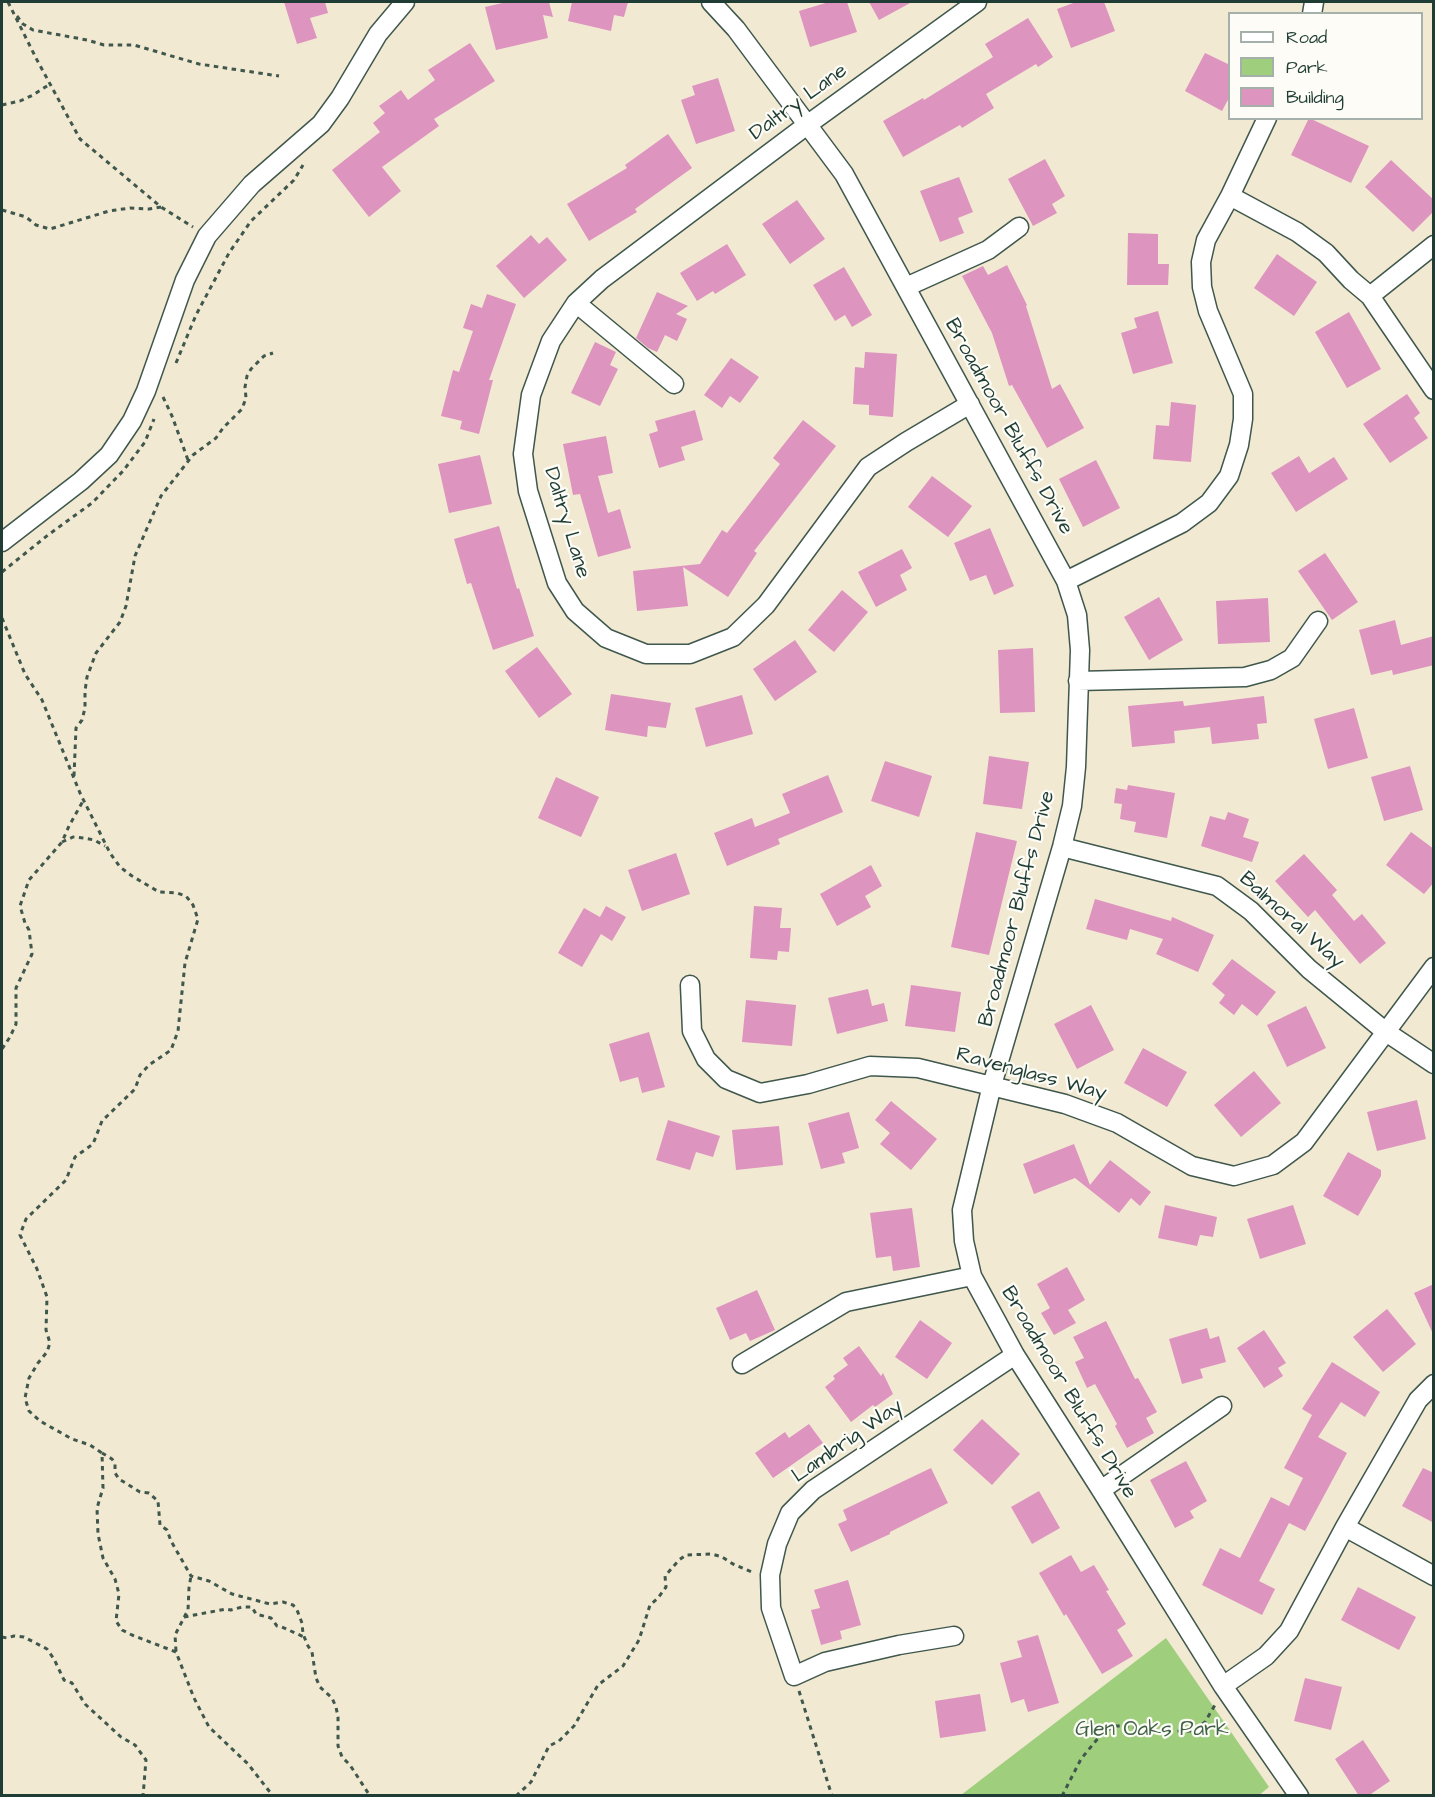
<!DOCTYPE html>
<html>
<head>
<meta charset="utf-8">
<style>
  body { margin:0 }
  #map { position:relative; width:1435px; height:1797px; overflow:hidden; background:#f2e9d2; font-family:"Architects Daughter",sans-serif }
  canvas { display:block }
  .frame { position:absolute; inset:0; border:3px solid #1f3d34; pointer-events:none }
  .legend { position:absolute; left:1228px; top:12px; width:195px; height:108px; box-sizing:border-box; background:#fdfcf7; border:2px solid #a4b0a9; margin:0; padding:8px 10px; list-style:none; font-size:18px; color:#1f3d34 }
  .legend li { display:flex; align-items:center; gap:12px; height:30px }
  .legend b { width:30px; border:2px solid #a4b0a9 }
</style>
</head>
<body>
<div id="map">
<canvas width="1435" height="1797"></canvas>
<div class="frame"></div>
<ul class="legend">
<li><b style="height:8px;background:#fff"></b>Road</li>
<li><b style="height:16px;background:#9fce7d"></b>Park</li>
<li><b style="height:16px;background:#dd94bf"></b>Building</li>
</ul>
</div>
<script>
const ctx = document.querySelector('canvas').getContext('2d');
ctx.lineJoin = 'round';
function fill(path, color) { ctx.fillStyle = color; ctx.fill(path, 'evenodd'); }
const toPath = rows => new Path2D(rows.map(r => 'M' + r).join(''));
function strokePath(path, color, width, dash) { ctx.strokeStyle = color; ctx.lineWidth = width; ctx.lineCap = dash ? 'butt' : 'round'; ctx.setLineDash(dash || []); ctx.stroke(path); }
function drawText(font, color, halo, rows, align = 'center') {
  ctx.font = font + ' "Architects Daughter",sans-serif'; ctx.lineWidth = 4.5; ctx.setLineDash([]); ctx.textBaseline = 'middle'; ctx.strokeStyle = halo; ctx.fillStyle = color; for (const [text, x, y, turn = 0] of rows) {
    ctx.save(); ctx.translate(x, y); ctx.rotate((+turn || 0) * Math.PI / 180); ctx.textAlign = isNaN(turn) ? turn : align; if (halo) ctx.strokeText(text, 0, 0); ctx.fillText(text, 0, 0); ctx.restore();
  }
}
const green = toPath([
  [1166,1638,1269,1787,1258,1796,961,1795]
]);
const building = toPath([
  [284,2,325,2,328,13,310,18,317,38,297,44],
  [507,2,549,2,553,17,543,15,548,38,496,50,485,7],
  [572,2,628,2,624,17,614,15,611,31,568,21],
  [829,2,847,2,857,32,810,47,799,11],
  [869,2,912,2,879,20],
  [1076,2,1104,2,1115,31,1071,48,1057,9],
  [1028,18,1053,57,1038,67,1036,64,986,94,994,108,962,128,960,125,903,157,883,121,923,98,924,100,993,57,985,44],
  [470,43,495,81,434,119,439,126,382,167,401,191,369,217,332,170,380,132,373,123,385,113,379,106,401,90,408,100,435,80,428,70],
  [1205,53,1230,65,1230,96,1222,111,1185,91],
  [718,78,735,131,696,144,681,100,695,95,692,86],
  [1309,118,1369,146,1351,183,1291,155],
  [668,134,692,168,635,209,637,212,589,241,567,204,627,168,625,165],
  [1045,159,1065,196,1052,204,1057,213,1033,226,1008,179],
  [1391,160,1434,200,1434,211,1413,232,1365,187],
  [959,177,973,212,958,218,964,233,940,242,920,191],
  [797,200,825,239,790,264,762,224],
  [1128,233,1158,234,1158,264,1169,264,1168,285,1127,285],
  [531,235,539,244,547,237,567,260,524,298,496,266],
  [727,244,746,275,715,294,713,291,697,301,680,273],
  [1277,254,1317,282,1294,316,1254,288],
  [1007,265,1027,305,1026,306,1052,389,1060,384,1084,428,1047,448,1012,385,1009,386,992,333,962,276,983,266,988,275],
  [844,267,872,315,852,327,845,315,835,321,813,285],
  [657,292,688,306,676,314,687,319,677,341,665,335,657,352,648,348,636,338],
  [487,294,516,304,489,380,493,380,479,434,460,429,462,421,441,416,453,370,459,372,473,331,463,328,471,304,482,308],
  [1158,311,1173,363,1133,374,1121,333,1137,328,1134,318],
  [1349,312,1381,369,1347,388,1315,332],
  [595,342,616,352,610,365,618,369,600,406,571,393],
  [865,352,897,354,893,417,869,415,869,405,853,404,855,367,864,368],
  [731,358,759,377,740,403,730,396,722,408,704,395],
  [1407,394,1420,413,1414,418,1428,438,1390,463,1363,424],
  [1171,402,1196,405,1191,462,1153,459,1156,425,1169,426],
  [695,410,703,440,681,447,685,460,659,468,649,434,658,431,655,421],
  [803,420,836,446,754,551,757,553,728,597,683,567,688,606,637,611,633,571,700,564,722,530,727,533,780,464,773,458],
  [606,436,613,473,598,476,608,513,620,509,631,548,598,557,580,494,573,495,563,444],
  [480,455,492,504,449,513,438,464],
  [1299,456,1309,473,1334,457,1348,479,1296,512,1271,473],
  [1096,460,1120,508,1083,527,1059,479],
  [932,476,972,506,948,537,908,507],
  [499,526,517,589,519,588,534,636,493,650,471,583,467,584,454,539],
  [990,528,1014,586,994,595,986,575,970,581,954,543],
  [902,549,912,568,900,575,907,590,876,607,858,572],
  [1325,553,1358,602,1332,620,1298,571],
  [842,590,868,612,834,652,808,630],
  [1159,597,1183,640,1149,660,1124,617],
  [1268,598,1270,642,1218,644,1216,601],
  [1395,620,1401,645,1434,636,1434,665,1393,675,1392,670,1371,675,1359,630],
  [795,640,817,672,775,701,753,669],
  [537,647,572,694,539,718,505,671],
  [1033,648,1035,712,1000,713,998,650],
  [611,694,671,703,666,728,648,726,647,737,605,730],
  [742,695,753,734,706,747,695,708],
  [1264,696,1267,723,1257,724,1259,739,1212,744,1210,727,1174,731,1175,743,1132,747,1128,706,1183,701,1184,706],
  [1354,708,1368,758,1328,769,1314,719],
  [989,756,1029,762,1022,809,983,804],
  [885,761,932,776,919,817,871,801],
  [1410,766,1423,810,1384,821,1371,777],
  [828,775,843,812,778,839,780,844,727,866,714,833,752,818,755,827,790,813,782,794],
  [556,777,599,797,581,837,538,818],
  [1128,785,1175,793,1167,838,1134,832,1136,822,1120,819,1122,804,1114,803,1116,788,1127,790],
  [1228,812,1249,819,1243,837,1259,842,1252,862,1201,846,1210,816,1225,820],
  [976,832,1017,841,989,955,951,947],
  [1411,832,1434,849,1434,882,1424,894,1386,865],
  [676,853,690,894,642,911,628,870],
  [1304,854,1337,890,1332,895,1354,921,1362,914,1386,943,1360,964,1315,910,1308,917,1275,881],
  [871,865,882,886,865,896,871,907,837,926,820,894],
  [1095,899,1171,921,1172,917,1214,935,1198,972,1156,954,1163,939,1130,929,1127,940,1086,929],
  [606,906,626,917,612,941,601,934,582,967,558,953,584,908,600,917],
  [754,906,782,908,780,928,791,928,789,952,778,951,777,960,750,958],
  [1232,959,1276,992,1257,1016,1242,1004,1234,1015,1219,1003,1225,995,1212,984],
  [911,985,961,992,955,1032,905,1026],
  [868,989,872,1006,884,1003,888,1021,837,1034,828,998],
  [746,1000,796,1005,792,1046,742,1042],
  [1091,1005,1114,1050,1077,1069,1054,1024],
  [1306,1006,1326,1048,1287,1067,1267,1025],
  [649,1032,665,1087,642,1093,638,1077,620,1082,609,1044],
  [1143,1048,1187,1072,1167,1107,1124,1083],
  [1254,1071,1281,1103,1241,1137,1214,1105],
  [1417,1100,1426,1139,1377,1151,1367,1112],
  [891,1101,937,1139,911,1170,880,1144,890,1133,875,1120],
  [849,1112,859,1148,842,1153,845,1163,821,1169,808,1123],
  [668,1120,720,1136,713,1157,696,1152,690,1170,656,1160],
  [779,1126,783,1165,736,1170,732,1130],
  [1074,1144,1090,1185,1110,1160,1151,1192,1140,1206,1131,1198,1119,1213,1075,1178,1034,1194,1023,1164],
  [1348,1152,1381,1170,1381,1176,1358,1216,1323,1196],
  [1165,1205,1217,1217,1213,1237,1200,1235,1197,1246,1158,1238],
  [1293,1205,1306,1244,1260,1259,1247,1219],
  [912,1208,920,1267,893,1271,891,1256,876,1258,870,1213],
  [1067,1267,1085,1300,1068,1310,1076,1323,1054,1335,1041,1313,1050,1308,1037,1284],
  [1434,1284,1434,1336,1414,1293],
  [757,1290,775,1330,750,1341,746,1333,730,1340,716,1308],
  [1387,1309,1416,1344,1383,1372,1353,1337],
  [920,1320,952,1343,927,1379,895,1357],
  [1106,1321,1135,1379,1138,1378,1157,1412,1146,1418,1154,1433,1127,1448,1115,1426,1117,1424,1095,1384,1087,1388,1075,1362,1084,1358,1073,1337],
  [1207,1328,1210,1339,1219,1336,1226,1362,1200,1369,1203,1378,1182,1384,1169,1339],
  [1264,1330,1286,1363,1278,1368,1283,1376,1264,1388,1237,1348],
  [859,1346,881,1376,883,1373,893,1394,875,1407,873,1405,851,1422,825,1387,835,1379,833,1376,848,1365,843,1358],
  [1332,1362,1380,1392,1365,1417,1341,1402,1318,1437,1347,1453,1305,1531,1289,1523,1259,1581,1275,1589,1262,1615,1202,1585,1220,1548,1240,1558,1271,1497,1289,1506,1303,1478,1284,1468,1312,1415,1302,1409],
  [982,1419,1020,1454,992,1485,953,1450],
  [809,1424,823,1443,773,1478,755,1453,785,1432,789,1438],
  [1186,1461,1207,1501,1190,1511,1194,1518,1175,1528,1150,1480],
  [931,1468,948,1503,890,1532,890,1534,851,1552,838,1524,847,1520,843,1510],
  [1423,1468,1434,1473,1434,1523,1402,1506],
  [1039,1491,1060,1528,1032,1544,1011,1507],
  [1071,1555,1081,1572,1094,1565,1109,1590,1106,1591,1126,1624,1117,1630,1133,1656,1102,1674,1066,1614,1064,1616,1039,1573],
  [848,1580,861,1625,840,1631,842,1639,821,1645,811,1610,820,1608,814,1590],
  [1358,1587,1416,1617,1399,1650,1341,1620],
  [1038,1635,1059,1703,1028,1712,1024,1699,1011,1703,1000,1663,1022,1657,1017,1641],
  [1305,1678,1342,1687,1331,1730,1294,1721],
  [980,1694,986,1731,940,1738,935,1701],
  [1363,1740,1390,1781,1368,1796,1359,1796,1335,1759]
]);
const path = toPath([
  [8,2,37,60,80,139,161,207,193,227],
  [17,16,23,24,33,30,87,40,104,45,134,45,199,64,279,76],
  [2,105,20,101,33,95,50,84],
  [2,210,26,217,36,225,50,229,109,211,130,208,149,209,161,207],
  [176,363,196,315,229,253,251,221,294,180,303,165],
  [163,397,172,416,188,460],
  [2,572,48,535,92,503,123,471,145,442,154,419],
  [2,618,25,674,42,700,80,793,110,853,120,867,132,876,159,892,177,893,186,896,193,905,198,919,185,963,178,1031,171,1050,149,1065,140,1075,135,1089,102,1121,93,1144,75,1157,66,1180,26,1219,20,1235,37,1269,47,1297,46,1330,50,1343,47,1352,38,1363,29,1378,25,1398,29,1411,40,1421,72,1439,90,1445,102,1453,103,1488,97,1508,98,1534,103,1558,115,1579,119,1594,116,1621,122,1630,132,1635,176,1652,194,1698,209,1727,248,1764,273,1796],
  [74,776,76,728,82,720,85,708,85,691,87,677,96,653,120,622,126,606,135,556,161,496,193,455,216,438,223,428,242,409,246,398,245,387,247,376,251,369,264,356,273,353],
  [62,842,73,837,84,838,94,840,105,846],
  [2,1049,10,1037,16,1024,16,988,32,954,29,930,25,923,20,906,29,880,62,842,69,826,83,801],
  [102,1453,112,1459,115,1464,115,1473,119,1479,140,1492,149,1493,158,1501,160,1525,167,1530,171,1541,191,1576,209,1581,232,1594,270,1604,283,1602,293,1605,297,1610,302,1623,303,1634,308,1646,312,1652,316,1678,320,1687,332,1698,336,1707,338,1717,338,1746,342,1757,350,1765,370,1796],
  [184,1617,226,1609,231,1610,242,1607,252,1607,256,1614,271,1618,277,1626,282,1627,304,1637],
  [2,1637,7,1638,14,1636,24,1637,47,1649,54,1659,64,1680,72,1683,85,1704,121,1737,135,1745,146,1760,143,1796],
  [176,1651,175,1635,188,1610,189,1588,191,1576],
  [799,1691,832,1796],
  [516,1796,531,1782,549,1746,559,1741,574,1726,598,1685,623,1666,639,1640,650,1605,658,1598,666,1587,665,1576,679,1560,686,1555,712,1554,722,1557,733,1564,754,1573],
  [1062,1796,1081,1759,1099,1737,1113,1726,1129,1726,1148,1731,1193,1731,1205,1722,1215,1705]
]);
const minor = toPath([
  [711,2,736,29,844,174,1066,581,1077,615,1080,650,1076,767,1072,806,1062,847,992,1085,962,1210,964,1241,972,1276,1015,1355,1101,1490,1223,1686,1299,1796],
  [1312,14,1314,2],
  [1230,196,1297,232,1326,253,1351,280,1370,296,1434,390],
  [906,287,988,250,1019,227],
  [1370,296,1434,245],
  [576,303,674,384],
  [970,404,906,442,868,467,766,605,733,637,690,654,646,654,606,638,575,611,557,583,528,491,523,454,531,395,551,341,576,303,602,279,807,125,977,2],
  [2,542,81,481,109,455,132,421,146,391,185,280,207,236,252,184,321,124,340,98,378,34,405,2],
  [1066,581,1182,523,1209,503,1229,476,1239,445,1243,419,1243,394,1208,311,1202,287,1201,262,1206,240,1230,196,1267,118],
  [1078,681,1245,677,1271,670,1292,658,1318,621],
  [1062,847,1217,886,1251,911,1309,969,1386,1032,1434,1064],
  [690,985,692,1031,706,1059,726,1079,760,1093,808,1084,870,1066,918,1068,1065,1104,1117,1123,1192,1166,1234,1176,1273,1165,1304,1142,1434,967],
  [742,1364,846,1302,972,1276],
  [1101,1490,1222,1406],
  [1345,1527,1434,1576],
  [954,1636,899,1645,825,1662,794,1676,771,1608,770,1575,777,1544,790,1513,813,1490,1015,1355],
  [1223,1686,1266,1656,1289,1631,1345,1527,1418,1400,1434,1384]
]);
const streetNames = [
  ["Daltry Lane",799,103,-36],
  ["Broadmoor Bluffs Drive",1008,427,61],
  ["Daltry Lane",566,523,73],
  ["Broadmoor Bluffs Drive",1018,909,-75],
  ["Balmoral Way",1291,921,42],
  ["Ravenglass Way",1031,1075,15],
  ["Broadmoor Bluffs Drive",1068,1393,59],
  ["Lambrig Way",848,1442,-35]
];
const parkNames = [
  ["Glen Oaks Park",1152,1731]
];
fill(green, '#9fce7d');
fill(building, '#dd94bf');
strokePath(minor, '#3f574c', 21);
strokePath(path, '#3f574c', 3, [4.5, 4.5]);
strokePath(minor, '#fff', 18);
drawText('21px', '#1f3d34', '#fdfcf7', streetNames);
drawText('21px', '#3f6146', '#fdfcf7', parkNames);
</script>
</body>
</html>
